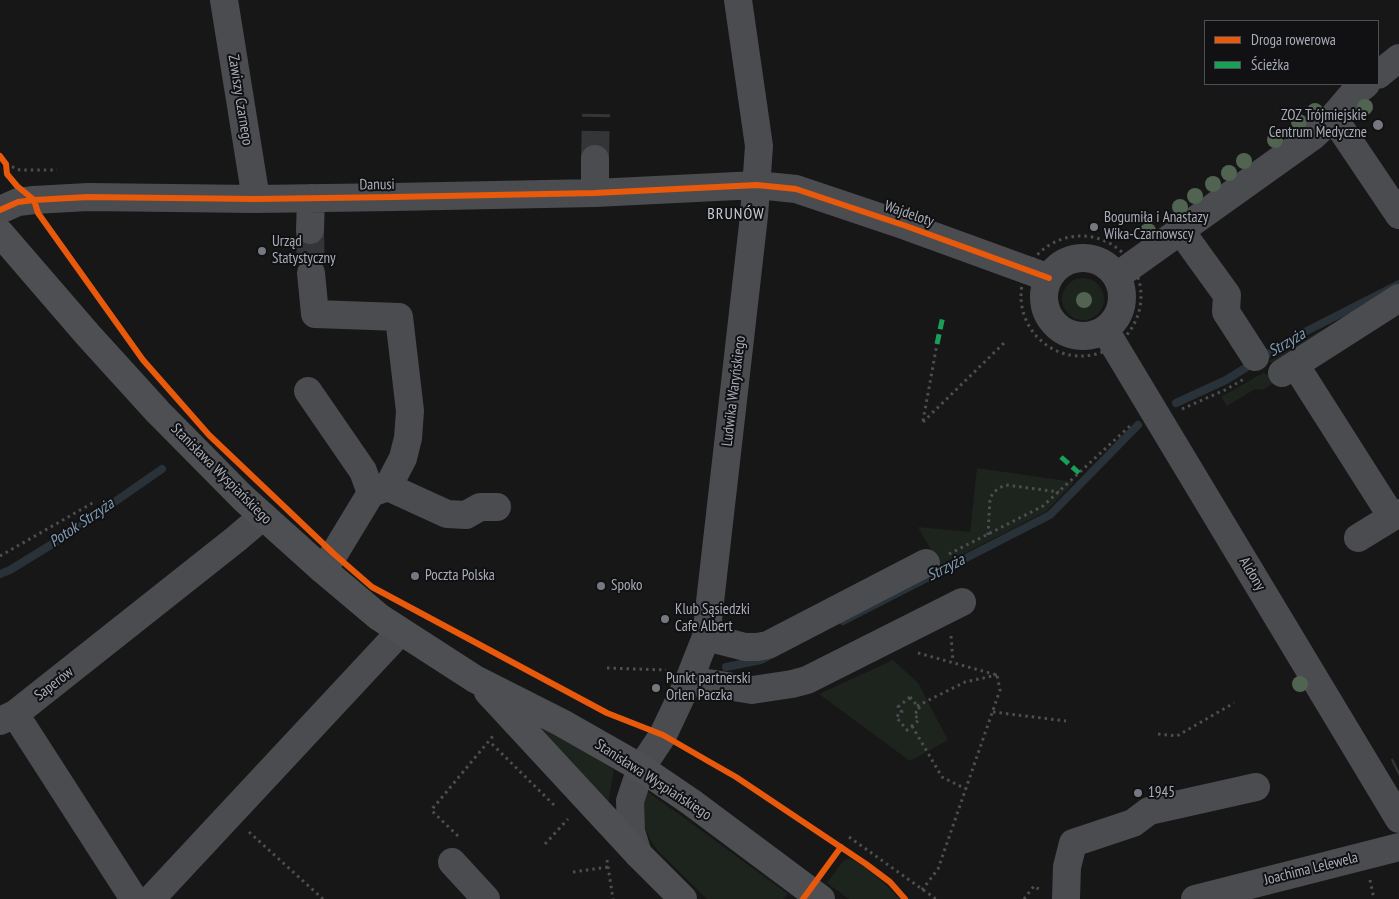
<!DOCTYPE html>
<html>
<head>
<meta charset="utf-8">
<style>
  body { margin:0 }
  #map { position:relative; width:1399px; height:899px; overflow:hidden; background:#171717; font-family:"PT Sans Narrow",sans-serif }
  canvas { display:block }
  .legend { position:absolute; left:1204px; top:20px; width:175px; height:65px; box-sizing:border-box; background:#111113; border:1px solid #4d4f55; margin:0; padding:6px 9px; list-style:none; font-size:15px; color:#a8adb8 }
  .legend li { display:flex; align-items:center; gap:10px; height:25px }
  .legend b { width:25px; border:1px solid #4d4f55 }
</style>
</head>
<body>
<div id="map">
<canvas width="1399" height="899"></canvas>
<ul class="legend">
<li><b style="height:6px;background:#e8590c"></b>Droga rowerowa</li>
<li><b style="height:6px;background:#1a9f57"></b>Ścieżka</li>
</ul>
</div>
<script>
const ctx = document.querySelector('canvas').getContext('2d');
ctx.lineJoin = 'round';
function fill(path, color) { ctx.fillStyle = color; ctx.fill(path, 'evenodd'); }
const toPath = rows => new Path2D(rows.map(r => 'M' + r).join(''));
function strokePath(path, color, width, dash) { ctx.strokeStyle = color; ctx.lineWidth = width; ctx.lineCap = dash ? 'butt' : 'round'; ctx.setLineDash(dash || []); ctx.stroke(path); }
function drawText(font, color, halo, rows, align = 'center') {
  ctx.font = font + ' "PT Sans Narrow",sans-serif'; ctx.lineWidth = 4; ctx.setLineDash([]); ctx.textBaseline = 'middle'; ctx.strokeStyle = halo; ctx.fillStyle = color; for (const [text, x, y, turn = 0] of rows) {
    ctx.save(); ctx.translate(x, y); ctx.rotate((+turn || 0) * Math.PI / 180); ctx.textAlign = isNaN(turn) ? turn : align; if (halo) ctx.strokeText(text, 0, 0); ctx.fillText(text, 0, 0); ctx.restore();
  }
}
const green = toPath([
  '1062 299a21 21 0 1 1 42 0a21 21 0 1 1-42 0Z',
  [1343,319,1285,365,1268,362,1314,334],
  [1263,373,1280,378,1263,390,1255,389,1227,406,1221,397],
  [977,468,1074,482,1047,511,940,566,918,527,970,532],
  [893,660,918,683,948,740,910,761,819,694],
  [524,713,614,769,608,804],
  [642,788,687,820,788,894,783,899,707,899,657,850,651,841,642,821],
  [846,859,850,859,864,866,887,886,899,899,849,899,827,883,843,861]
]);
const stream = toPath([
  [1176,403,1226,380,1297,336,1399,284],
  [0,574,10,570,67,535,162,469],
  [843,621,1050,515,1138,425],
  [726,667,761,660,767,657]
]);
const minorTunnel = toPath([
  [595,159,596,114],
  [310,230,311,273],
  [1397,772,1399,771]
]);
const path = toPath([
  [6,164,20,170,57,170],
  '1021 296a60 60 0 1 1 120 0a60 60 0 1 1-120 0Z',
  [1182,409,1225,390,1244,379],
  [923,421,937,344],
  [923,422,1004,343],
  [988,535,990,498,994,492,999,488,1006,485,1059,492],
  [949,554,1043,506,1132,424],
  [0,556,96,501],
  [951,636,953,662],
  [918,653,997,675],
  [607,668,666,670],
  [910,697,920,709,914,714,919,720,907,730,896,717,902,712,898,707,910,697],
  [917,706,965,682,997,675],
  [993,712,1066,721],
  [912,726,942,777,966,789],
  [1158,734,1177,736,1234,703],
  [492,744,554,805],
  [249,832,323,899],
  [458,836,432,811,433,808,493,736],
  [849,837,936,899],
  [545,844,568,819],
  [607,860,613,899],
  [573,872,608,867],
  [1370,880,1374,899],
  [922,890,938,869,1000,690,997,675],
  [1024,899,1034,886,1040,890]
]);
const minor = toPath([
  [224,0,256,199],
  [1378,75,1399,58],
  [1333,117,1399,215],
  [595,193,595,159],
  [0,210,18,202,34,200,88,197,256,199,393,197,595,193,757,185,796,189,906,226,1049,278],
  [310,230,311,198],
  [1180,230,1227,295,1226,312,1255,357],
  '1044 297a39 39 0 1 1 78 0a39 39 0 1 1-78 0Z',
  [311,273,315,314,399,317,410,411,408,438,403,458,388,487,371,493],
  [1117,276,1313,136,1333,117,1351,96,1366,84],
  [1105,330,1399,819],
  [1296,366,1392,517,1399,513],
  [1282,373,1399,298],
  [308,391,363,471,371,493,334,554,322,569],
  [388,487,447,514,466,515,480,507,497,507],
  [1358,538,1392,517],
  [706,637,745,647,757,647,768,645,926,563],
  [689,680,752,690,792,684,807,680,962,602],
  [15,714,134,899],
  [0,721,15,714,236,539,263,516],
  [638,854,631,831,630,801,641,768,663,735,689,680,706,637,754,216,759,146,738,0],
  [452,862,486,899],
  [151,899,400,632],
  [1066,899,1067,867,1073,843,1133,823,1149,811,1256,787],
  [1195,899,1399,847]
]);
const major = toPath([
  [0,233,88,335,158,412,243,498,322,569,379,617,475,679,562,723,641,768,691,802,821,899],
  [488,692,638,854,683,899]
]);
const quiet = toPath([
  [937,344,943,316],
  [1061,457,1079,473]
]);
const cycleway = toPath([
  [0,156,6,164,7,174,17,186,34,200,38,213,143,360,209,435,334,554,372,587,607,713,663,735,708,761,736,777,866,864,890,882,905,899],
  [0,210,18,202,34,200,88,197,256,199,393,197,595,193,757,185,796,189,906,226,1049,278],
  [803,899,841,847]
]);
const trees = [
  [1365,107],
  [1315,111],
  [1299,122],
  [1275,140],
  [1244,161],
  [1229,173],
  [1213,184],
  [1195,196],
  [1180,207],
  [1148,231],
  [1084,300],
  [1300,684]
];
const markers = [
  [1378,125,6,"#757880"],
  [1094,227,5,"#757880"],
  [262,251,5,"#757880"],
  [415,576,5,"#757880"],
  [601,586,5,"#757880"],
  [665,619,5,"#757880"],
  [656,688,5,"#757880"],
  [1138,793,5,"#757880"]
];
const streetNames = [
  ["Zawiszy Czarnego",240,100,81],
  ["Danusi",377,185,-1],
  ["Wajdeloty",909,214,19],
  ["Ludwika Waryńskiego",734,391,-83],
  ["Stanisława Wyspiańskiego",221,474,45],
  ["Aldony",1252,574,59],
  ["Saperów",54,684,-38],
  ["Stanisława Wyspiańskiego",653,780,33],
  ["Joachima Lelewela",1311,869,-14]
];
const poiNames = [
  ["ZOZ Trójmiejskie",1367,116,"right"],
  ["Centrum Medyczne",1367,133,"right"],
  ["Bogumiła i Anastazy",1104,218],
  ["Wika-Czarnowscy",1104,235],
  ["Urząd",272,242],
  ["Statystyczny",272,259],
  ["Poczta Polska",425,576],
  ["Spoko",611,586],
  ["Klub Sąsiedzki",675,610],
  ["Cafe Albert",675,627],
  ["Punkt partnerski",666,679],
  ["Orlen Paczka",666,696],
  ["1945",1148,793]
];
const neighbourhoodNames = [
  ["BRUNÓW",736,214]
];
const waterNames = [
  ["Strzyża",1287,343,-30],
  ["Potok Strzyża",82,523,-34],
  ["Strzyża",946,568,-27]
];
fill(green, '#1d241e');
strokePath(stream, '#2a3239', 8);
strokePath(minorTunnel, '#343537', 28, [28, 14]);
strokePath(path, '#4d4e52', 3, [2.5, 4]);
strokePath(minor, '#4b4c50', 28);
strokePath(major, '#4d4f52', 28);
strokePath(quiet, '#1a9f57', 5, [10, 5]);
strokePath(cycleway, '#e8590c', 6);
ctx.fillStyle = '#506451';
for (const [x, y] of trees) { ctx.beginPath(); ctx.arc(x, y, 8, 0, 2 * Math.PI); ctx.fill(); }
for (const [x, y, r, color] of markers) { const dot = new Path2D(); dot.arc(x, y, r, 0, 2 * Math.PI); ctx.fillStyle = color; ctx.fill(dot); strokePath(dot, '#111113', 2); }
drawText('15px', '#a8adb8', '#111113', streetNames);
drawText('15px', '#a8adb8', '#111113', poiNames, 'left');
ctx.letterSpacing = '1px';
drawText('16px', '#c9ccd4', '#111113', neighbourhoodNames);
ctx.letterSpacing = '0px';
drawText('italic 16px', '#7f9bb3', '#111113', waterNames);
</script>
</body>
</html>
